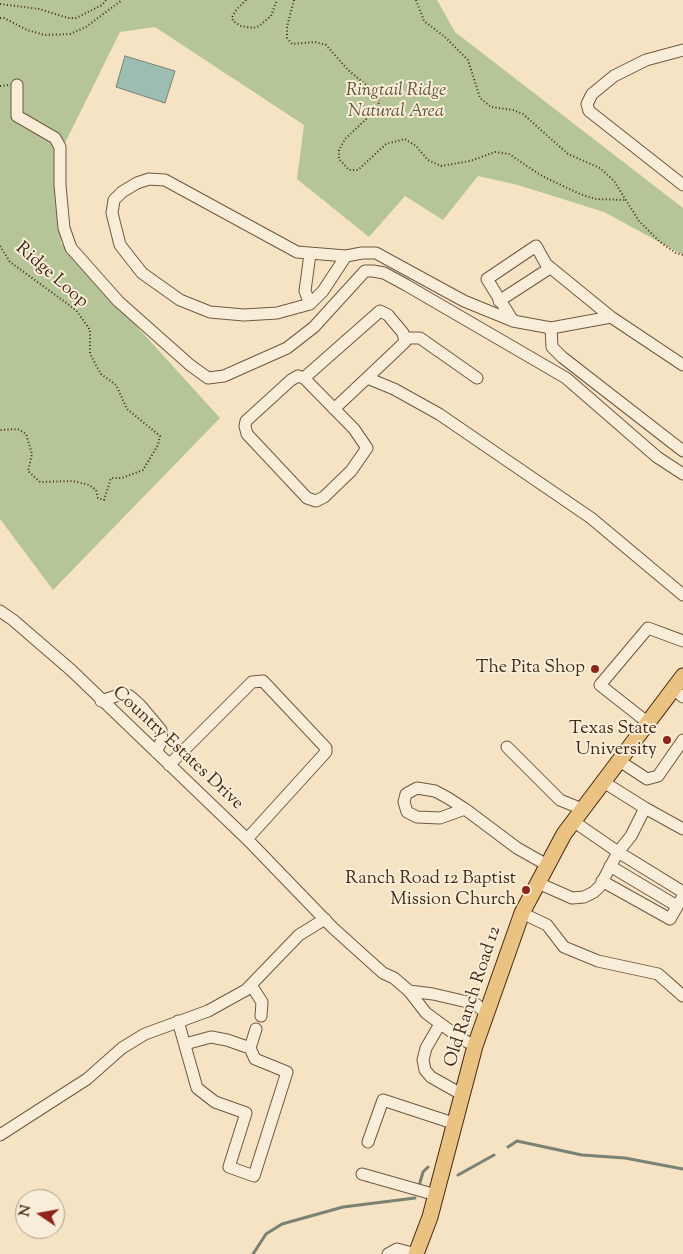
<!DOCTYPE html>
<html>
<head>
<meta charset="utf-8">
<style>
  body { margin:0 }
  #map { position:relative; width:683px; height:1254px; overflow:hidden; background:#f5e3c3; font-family:"Sorts Mill Goudy",serif }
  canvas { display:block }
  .north { position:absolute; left:15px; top:1189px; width:50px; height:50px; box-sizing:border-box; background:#f8edd8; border:1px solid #b09f8a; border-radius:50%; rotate:282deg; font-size:14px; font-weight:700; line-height:20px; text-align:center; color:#442915 }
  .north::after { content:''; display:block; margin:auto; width:18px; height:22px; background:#8f2418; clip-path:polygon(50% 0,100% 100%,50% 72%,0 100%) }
</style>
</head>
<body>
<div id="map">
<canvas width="683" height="1254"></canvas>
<div class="north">N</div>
</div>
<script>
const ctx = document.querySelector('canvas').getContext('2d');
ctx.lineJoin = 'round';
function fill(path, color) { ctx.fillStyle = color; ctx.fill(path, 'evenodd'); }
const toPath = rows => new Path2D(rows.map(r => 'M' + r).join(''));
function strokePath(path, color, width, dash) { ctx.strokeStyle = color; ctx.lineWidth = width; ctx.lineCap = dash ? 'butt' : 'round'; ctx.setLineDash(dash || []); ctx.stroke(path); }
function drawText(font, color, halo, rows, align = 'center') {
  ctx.font = font + ' "Sorts Mill Goudy",serif'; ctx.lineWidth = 4; ctx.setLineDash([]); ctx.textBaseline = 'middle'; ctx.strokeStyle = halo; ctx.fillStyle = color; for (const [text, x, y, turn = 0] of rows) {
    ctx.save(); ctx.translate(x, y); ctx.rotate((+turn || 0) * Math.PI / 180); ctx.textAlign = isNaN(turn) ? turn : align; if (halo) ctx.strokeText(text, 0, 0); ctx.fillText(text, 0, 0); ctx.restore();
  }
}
const green = toPath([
  [0,0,437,0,455,32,683,208,683,255,604,212,518,185,478,176,443,220,405,196,369,237,297,179,304,125,155,27,120,32,57,159,61,243,220,418,53,590,0,519]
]);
const water = toPath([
  [125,56,175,71,165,103,116,87,125,56]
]);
const stream = toPath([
  [508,1147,517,1141,582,1155,625,1158,683,1169],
  [458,1175,494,1155],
  [419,1186,423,1172,428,1167],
  [253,1254,266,1234,282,1224,343,1207,415,1198]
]);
const path = toPath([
  [246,0,237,9,232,17,233,21,241,26,253,28,259,26,271,16,277,0],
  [294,0,287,27,287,38,292,44,315,42,326,45,348,70,375,92,379,101,378,108,345,139,339,150,339,159,349,170,358,170,386,144,405,139,416,146,428,160,441,166,470,161,495,152,509,154,542,176,580,194,595,199,626,200],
  [416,0,424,21,445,37,468,60,480,98,491,107,513,110,523,114,568,154,600,168,614,181,639,221,660,242,676,253,683,255],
  [0,4,39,9,68,18,76,18,102,5,106,0],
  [0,18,4,18,27,30,45,35,70,34,86,27,122,0],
  [0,86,8,85],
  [0,246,10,262,76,310,90,330,90,354,101,374,116,385,127,409,160,436,158,445,143,470,122,478,111,478,104,500,98,498,96,490,89,485,73,481,40,482,28,471,32,454,26,434,18,429,0,430]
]);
const minor = toPath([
  [683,50,646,60,614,76,592,94,587,104,589,111,683,185],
  [17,85,17,116,55,138,60,147,60,185,64,228,71,248,118,301,190,365,208,378,224,376,287,348,314,327,365,271,373,271,384,273,406,285,566,378,657,457,683,474],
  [346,256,323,291,310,304,277,313,244,315,210,312,180,300,142,273,120,245,112,213,114,200,122,192,137,183,149,179,165,180,297,252,346,256,362,253,376,253,464,301,513,321],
  [499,301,550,268],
  [310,304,305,291,310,254],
  [551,328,513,321,487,279,536,246,546,264,611,317],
  [404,338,420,338,477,378],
  [683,365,611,317,551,328,552,347,562,357,683,451],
  [298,376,304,378,354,429,367,448,351,471,324,497,316,501,307,498,247,434,245,426,246,421,291,380,298,376],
  [304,378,380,311,388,315,403,333,405,342,367,378],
  [334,409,367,378,394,389,439,414,591,518,683,595],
  [0,611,13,620,71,670,247,839,333,928,383,973,394,978,409,991,426,1013,460,1038,475,1046],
  [673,689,683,697],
  [101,701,122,694,130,696,140,705,161,730,162,740,156,752],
  [647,722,600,685,648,628,683,641],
  [507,747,560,800,582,809],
  [618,760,647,779,658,776,683,740],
  [169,765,252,682,263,681,326,748,326,752,247,839],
  [602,781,645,808,631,836,618,852,683,892],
  [645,808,683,829],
  [465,809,440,818,417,817,407,812,404,802,406,794,417,788,435,791,448,798,465,809,517,848,547,865],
  [610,866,677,906],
  [602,881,670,919,683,896],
  [538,883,572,898,584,897,594,892,600,886,618,852,573,821],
  [522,913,547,925,564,947,598,961,658,974,683,996],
  [251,985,262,1002,261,1016],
  [409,991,433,994,476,1004,486,1014],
  [178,1021,197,1088,215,1102,246,1113,229,1167,254,1176,287,1072,255,1059,250,1048,256,1029],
  [440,1024,426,1048,423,1060,425,1070,431,1077,463,1095],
  [185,1044,211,1037,227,1040,250,1048],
  [0,1135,87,1079,122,1048,145,1034,208,1011,246,990,299,935,325,919],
  [368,1142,383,1100,456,1124],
  [362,1174,436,1195],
  [388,1254,397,1249,416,1254]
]);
const major = toPath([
  [416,1254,430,1217,475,1046,522,913,564,834,683,676]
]);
const markers = [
  [595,669,5,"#8f2418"],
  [667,740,5,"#8f2418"],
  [526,890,5,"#8f2418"]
];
const parkNames = [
  ["Ringtail Ridge",396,92],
  ["Natural Area",396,113]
];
const streetNames = [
  ["Ridge Loop",51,276,41],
  ["Country Estates Drive",177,749,43],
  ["Old Ranch Road 12",474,997,-72]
];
const poiNames = [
  ["The Pita Shop",585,669],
  ["Texas State",657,730],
  ["University",657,751],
  ["Ranch Road 12 Baptist",516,880],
  ["Mission Church",516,901]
];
fill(green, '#b6c598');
fill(water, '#9cbeb2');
strokePath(water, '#798273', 1);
strokePath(stream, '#798273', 3);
strokePath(minor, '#705840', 13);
strokePath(major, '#442915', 17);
strokePath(path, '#442915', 2, [1, 2.5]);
strokePath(minor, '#f8edd8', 11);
strokePath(major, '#eac282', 15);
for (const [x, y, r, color] of markers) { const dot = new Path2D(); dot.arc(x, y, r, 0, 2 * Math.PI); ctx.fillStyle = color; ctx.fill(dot); strokePath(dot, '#f8edd8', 2); }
drawText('italic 18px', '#605036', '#f8edd8', parkNames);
drawText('18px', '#442915', '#f8edd8', streetNames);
drawText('18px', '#442915', '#f8edd8', poiNames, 'right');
</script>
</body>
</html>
